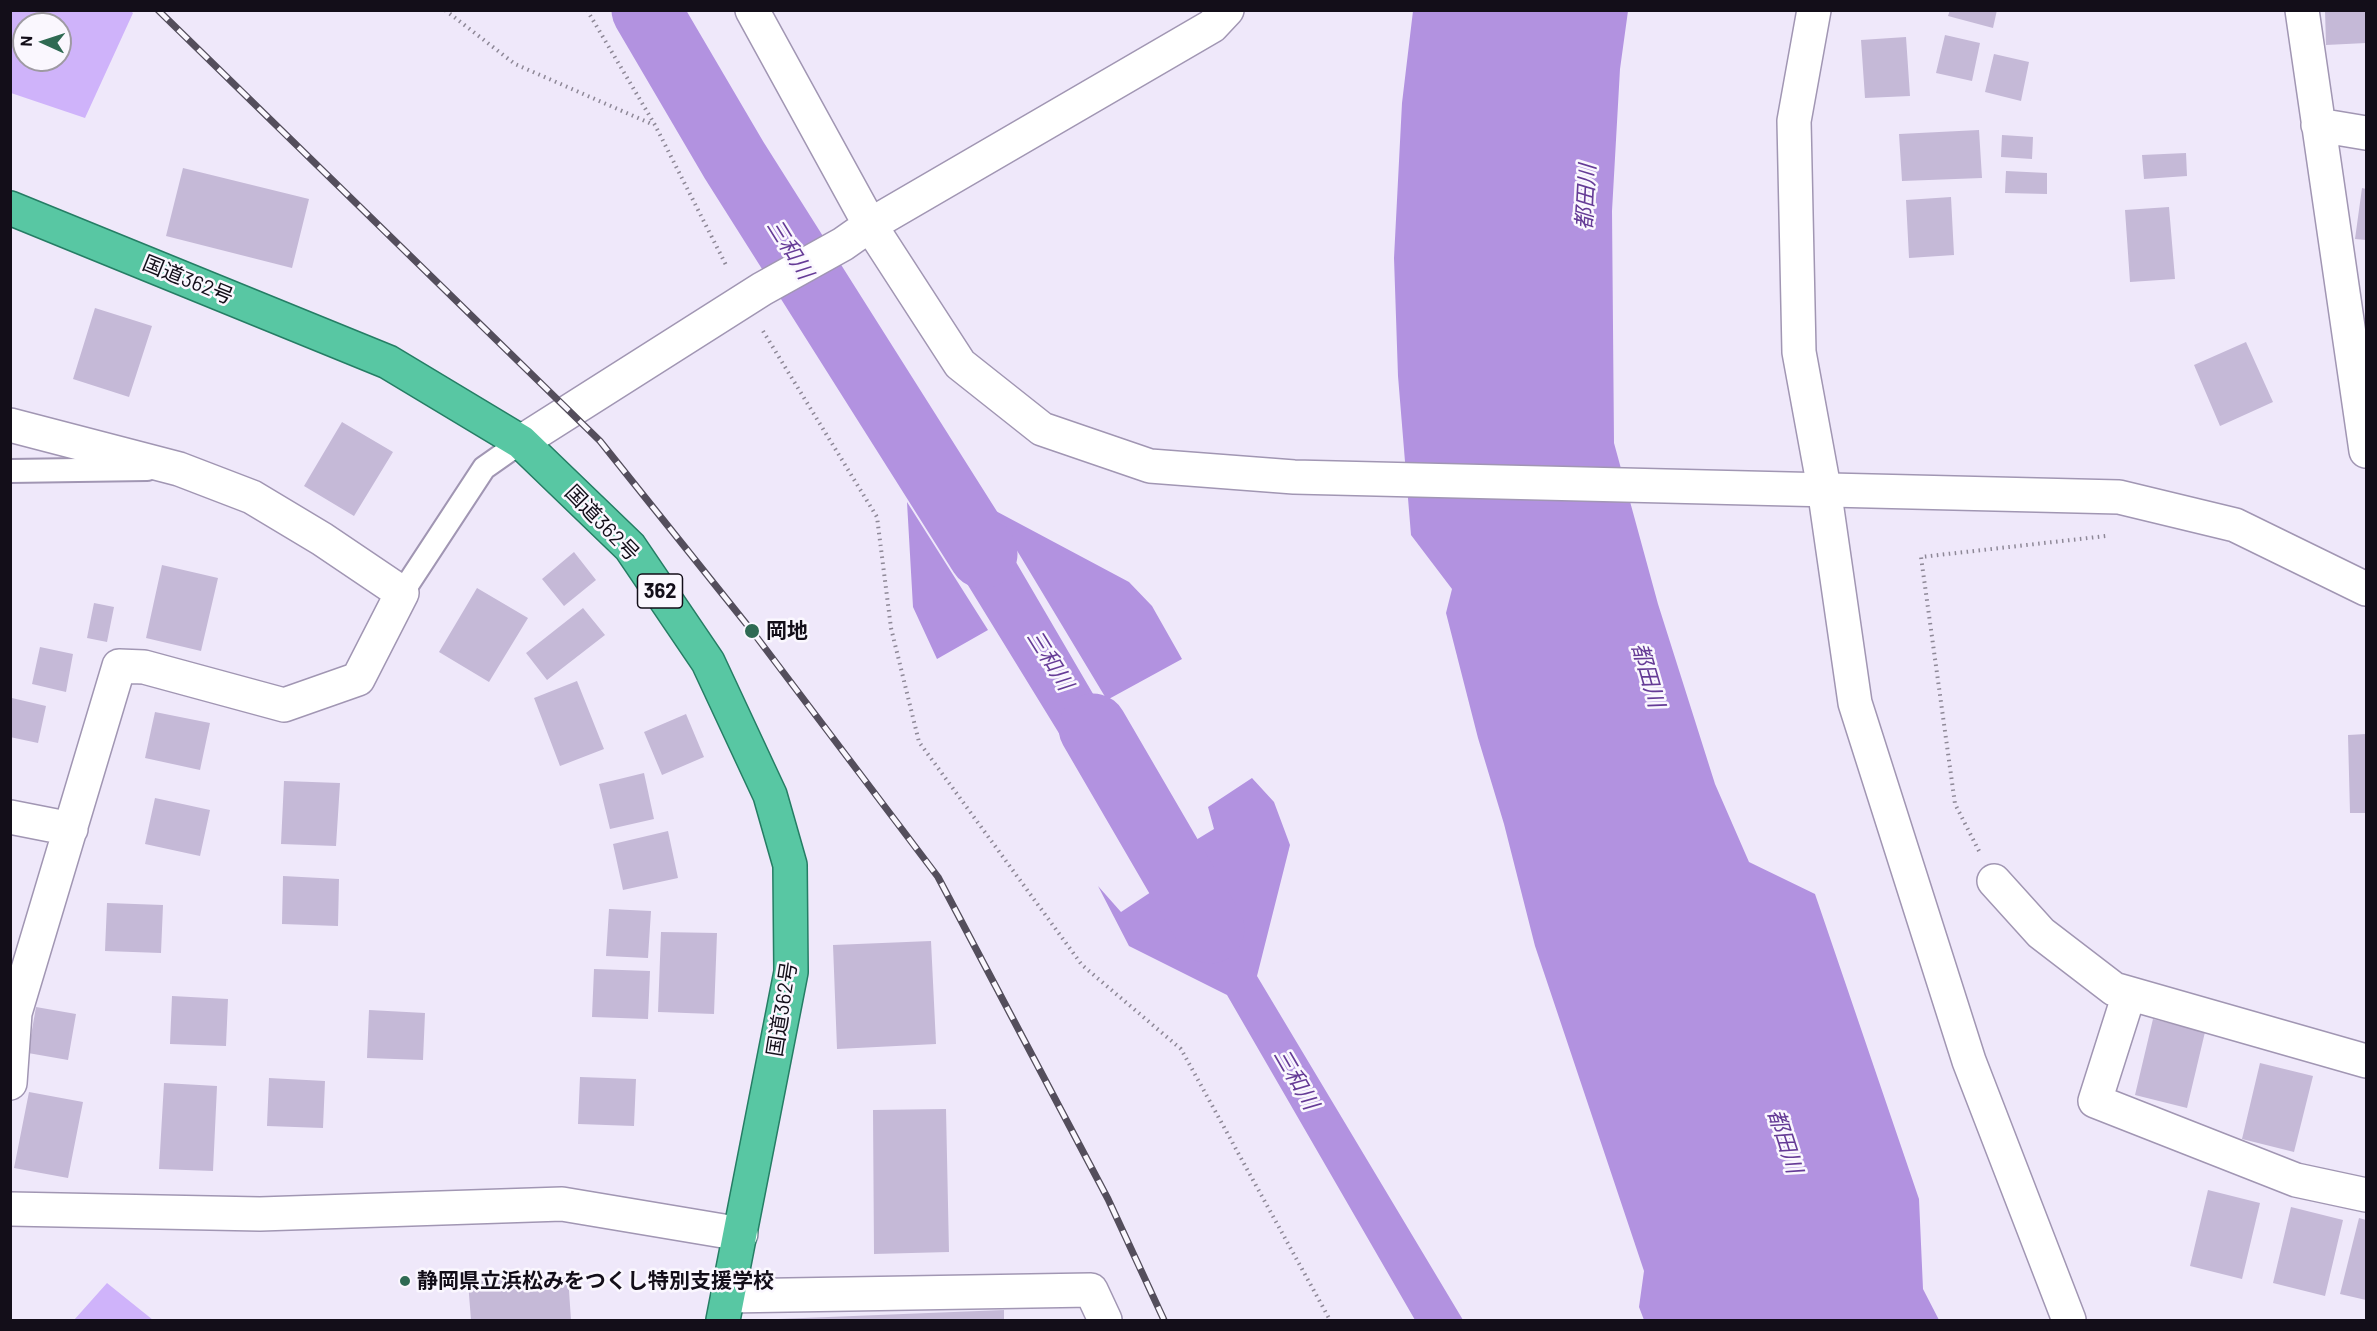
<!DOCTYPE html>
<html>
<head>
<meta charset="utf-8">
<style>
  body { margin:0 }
  #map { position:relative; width:2377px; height:1331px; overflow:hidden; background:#efe8fa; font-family:Barlow,sans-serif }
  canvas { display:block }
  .frame { position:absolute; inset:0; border:12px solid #130e19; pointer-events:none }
  .north { position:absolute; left:12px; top:12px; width:60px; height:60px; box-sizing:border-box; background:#faf7fe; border:2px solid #9e9aa2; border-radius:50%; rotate:273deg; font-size:16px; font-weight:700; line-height:24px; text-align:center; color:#130e19 }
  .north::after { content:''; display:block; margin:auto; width:21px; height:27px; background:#2f6a53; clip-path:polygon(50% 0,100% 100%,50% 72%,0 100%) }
</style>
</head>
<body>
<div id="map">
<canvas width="2377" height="1331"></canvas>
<div class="frame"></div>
<div class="north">N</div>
</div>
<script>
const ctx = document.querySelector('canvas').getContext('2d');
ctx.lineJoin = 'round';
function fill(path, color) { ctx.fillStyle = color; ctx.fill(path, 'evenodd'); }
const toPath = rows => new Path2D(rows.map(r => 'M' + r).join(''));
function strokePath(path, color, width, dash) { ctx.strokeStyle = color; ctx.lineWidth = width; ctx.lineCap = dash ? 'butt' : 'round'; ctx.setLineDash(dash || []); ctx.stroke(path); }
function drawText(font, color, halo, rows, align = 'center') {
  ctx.font = font + ' Barlow,"Noto Sans JP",sans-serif'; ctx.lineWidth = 5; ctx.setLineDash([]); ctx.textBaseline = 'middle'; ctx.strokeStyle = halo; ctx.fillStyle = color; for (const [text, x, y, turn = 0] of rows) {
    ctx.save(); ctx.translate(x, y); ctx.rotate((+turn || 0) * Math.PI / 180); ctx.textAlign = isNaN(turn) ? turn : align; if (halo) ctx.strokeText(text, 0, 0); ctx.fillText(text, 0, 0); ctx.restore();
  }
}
const green = toPath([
  [130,10,133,13,85,118,11,93,11,11],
  [24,24,60,24,60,60,24,60],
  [107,1283,153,1320,74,1320]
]);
const water = toPath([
  [1413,11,1628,11,1620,69,1612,211,1614,443,1658,604,1715,784,1749,862,1815,894,1919,1199,1923,1289,1939,1320,1644,1320,1639,1307,1644,1271,1535,946,1504,824,1478,738,1446,613,1452,589,1411,535,1398,376,1394,258,1402,103],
  [898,418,937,480,982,504,1144,781,1153,782,1162,798,1116,826,907,486],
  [907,502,988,630,937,659,913,607],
  [992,509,1129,582,1152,606,1182,659,1107,700],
  [1252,778,1274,802,1290,845,1257,976,1463,1320,1415,1320,1227,995,1129,946,1098,886,1121,912,1151,892,1135,862,1176,837,1186,846,1214,829,1208,807]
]);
const river = toPath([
  [646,10,734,160,983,554],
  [1093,728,1210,929]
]);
const building = toPath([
  [1950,10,1997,10,1993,28,1948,16],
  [2325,10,2366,10,2366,43,2326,45],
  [1945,35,1980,43,1972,81,1936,73],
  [1906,37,1910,96,1865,98,1861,40],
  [1994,54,2029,62,2021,101,1985,92],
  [1979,130,1982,178,1902,181,1899,134],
  [2002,135,2033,137,2032,159,2001,157],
  [2186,153,2187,176,2144,179,2142,155],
  [183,168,309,199,292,268,166,236],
  [2006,171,2047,173,2047,194,2005,193],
  [2362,188,2366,189,2366,240,2355,239],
  [1951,197,1954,255,1909,258,1906,200],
  [2169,207,2175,279,2130,282,2125,210],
  [95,308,152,326,129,397,73,379],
  [2246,342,2273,402,2220,426,2194,365],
  [342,422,393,452,354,516,304,486],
  [574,552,596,580,564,606,542,579],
  [162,565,218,578,201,651,146,638],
  [477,588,528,618,489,682,439,652],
  [94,603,114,607,107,642,87,638],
  [583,608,605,635,547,680,526,653],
  [40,647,73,654,66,692,32,684],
  [577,681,604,749,560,766,534,698],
  [12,698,46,706,38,743,10,737],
  [155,712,210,723,200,770,145,758],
  [686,714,704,757,662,775,644,732],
  [2366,734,2366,813,2350,813,2348,735],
  [644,773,654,819,610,829,599,784],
  [284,781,340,783,336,846,281,844],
  [155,798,210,810,200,856,145,844],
  [668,831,678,878,623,890,613,844],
  [283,876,339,879,338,926,282,924],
  [107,903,163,905,161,953,105,951],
  [609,909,651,911,648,958,606,956],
  [661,932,717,933,714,1014,658,1012],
  [931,941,936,1044,837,1049,833,945],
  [594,969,650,971,648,1019,592,1017],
  [172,996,228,999,226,1046,170,1044],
  [36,1007,76,1014,68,1060,28,1053],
  [369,1010,425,1013,423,1060,367,1058],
  [2153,1019,2205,1032,2187,1108,2135,1095],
  [2260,1063,2313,1076,2294,1152,2242,1139],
  [580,1077,636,1079,634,1126,578,1124],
  [269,1078,325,1081,323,1128,267,1126],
  [164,1083,217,1086,213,1171,159,1169],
  [29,1092,83,1102,68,1178,14,1168],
  [946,1109,949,1252,874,1254,873,1110],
  [2208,1190,2260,1203,2242,1279,2190,1266],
  [2291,1207,2343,1220,2325,1296,2273,1283],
  [2359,1218,2366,1220,2366,1300,2340,1294],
  [568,1276,571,1320,471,1320,468,1282],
  [1004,1310,1004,1320,778,1320,778,1319]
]);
const path = toPath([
  [445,10,515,64,654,125],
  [587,10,655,125,727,267],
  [763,331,877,517,891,628,919,742,1082,965,1181,1049,1330,1320],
  [1979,851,1955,804,1921,557,2106,536]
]);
const service = toPath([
  [10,471,147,469],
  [402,593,484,468,521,442]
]);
const minor = toPath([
  [1814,10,1794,121,1799,352,1824,488,1855,703,1969,1061,2069,1320],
  [2302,10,2366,451],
  [2318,125,2366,133],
  [870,225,1212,26,1227,10],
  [10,425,179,469,252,497,322,539,402,593,358,679,284,705,144,667,119,666,15,1013,10,1083],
  [10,817,71,829],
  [1994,881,2041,933,2114,989,2366,1061],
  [2129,994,2095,1101,2296,1180,2366,1195],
  [10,1209,260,1214,562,1204,741,1234],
  [728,1296,1091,1290,1105,1320]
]);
const tertiary = toPath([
  [870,225,960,364,1042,429,1150,466,1294,477,2119,497,2235,525,2366,589],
  [521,442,762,289,843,244,870,225,752,10]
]);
const trunk = toPath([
  [10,208,388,362,521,442,630,547,708,662,770,795,790,865,791,972,723,1320]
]);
const rail = toPath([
  [158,10,600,441,752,631,938,877,1108,1199,1164,1320]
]);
const markers = [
  [752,631,8,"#2f6a53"],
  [405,1281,6,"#2f6a53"]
];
const shields = [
  [660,591,45]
];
const shieldNames = [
  ["362",660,591]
];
const streetNames = [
  ["国道362号",188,280,22],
  ["国道362号",602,523,46],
  ["国道362号",782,1009,-81]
];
const poiNames = [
  ["岡地",766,631],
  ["静岡県立浜松みをつくし特別支援学校",417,1281]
];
const waterNames = [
  ["都田川",1586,197,-87],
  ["三和川",790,249,58],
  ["三和川",1050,660,58],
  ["都田川",1648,675,74],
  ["三和川",1296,1079,60],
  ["都田川",1785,1141,72]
];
fill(green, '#cfb3fa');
fill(water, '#b292e0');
strokePath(river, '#b292e0', 69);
fill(building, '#c5b9d7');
strokePath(service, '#a196b3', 26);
strokePath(minor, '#a196b3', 36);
strokePath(tertiary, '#a196b3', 36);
strokePath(trunk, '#257d64', 36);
strokePath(path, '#8e8897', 4, [1.5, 4.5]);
strokePath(service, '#fff', 22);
strokePath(minor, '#fff', 33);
strokePath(tertiary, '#fff', 33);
strokePath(trunk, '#58c7a3', 33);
strokePath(rail, '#544e5c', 7);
strokePath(rail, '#faf7fe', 4.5, [14]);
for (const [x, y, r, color] of markers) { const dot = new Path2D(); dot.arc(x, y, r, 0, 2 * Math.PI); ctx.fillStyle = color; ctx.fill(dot); strokePath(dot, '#faf7fe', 2); }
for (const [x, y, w] of shields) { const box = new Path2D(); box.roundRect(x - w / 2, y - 17, w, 34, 4.5); ctx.fillStyle = '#faf7fe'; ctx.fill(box); strokePath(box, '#130e19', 1.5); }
drawText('bold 20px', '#130e19', null, shieldNames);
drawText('21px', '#130e19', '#faf7fe', streetNames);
drawText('bold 21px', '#130e19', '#faf7fe', poiNames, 'left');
drawText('italic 22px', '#653b96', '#faf7fe', waterNames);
</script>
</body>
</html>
